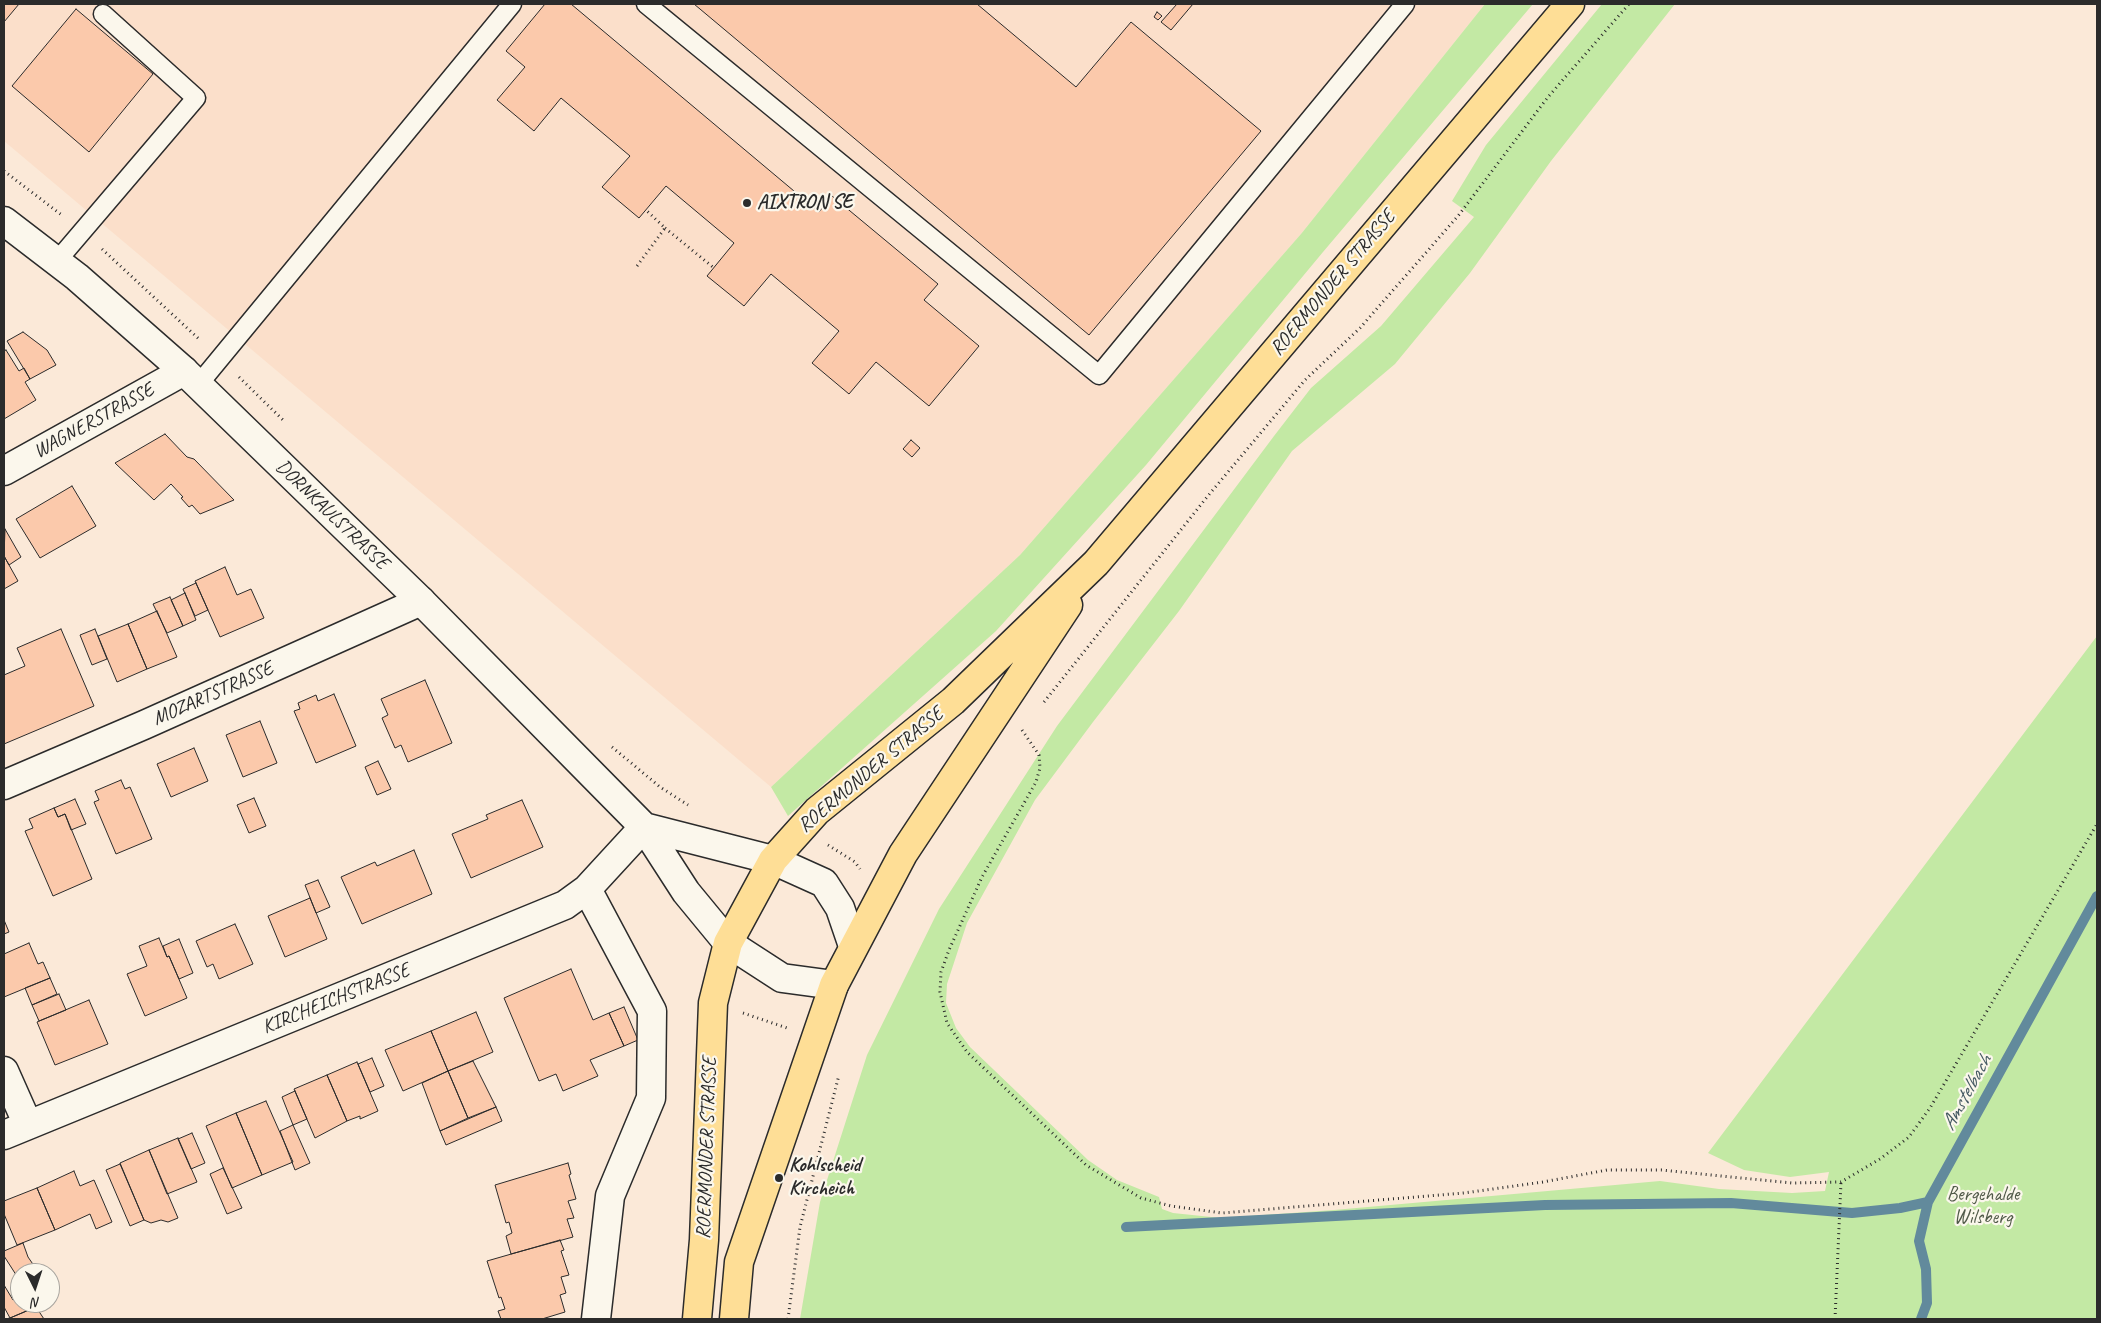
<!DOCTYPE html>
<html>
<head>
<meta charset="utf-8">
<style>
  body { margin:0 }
  #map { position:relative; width:2101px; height:1323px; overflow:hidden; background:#fbe9d8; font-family:Caveat,sans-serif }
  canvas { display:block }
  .frame { position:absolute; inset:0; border:5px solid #2b2b2b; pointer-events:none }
  .north { position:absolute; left:10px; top:1263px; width:50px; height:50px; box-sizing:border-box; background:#fbf7ec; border:1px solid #a8a59f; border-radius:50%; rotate:176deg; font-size:14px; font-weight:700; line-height:20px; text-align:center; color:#2b2b2b }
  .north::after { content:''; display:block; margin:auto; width:18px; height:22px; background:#2b2b2b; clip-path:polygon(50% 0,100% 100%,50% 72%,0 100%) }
</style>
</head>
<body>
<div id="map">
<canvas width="2101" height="1323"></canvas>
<div class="frame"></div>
<div class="north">N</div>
</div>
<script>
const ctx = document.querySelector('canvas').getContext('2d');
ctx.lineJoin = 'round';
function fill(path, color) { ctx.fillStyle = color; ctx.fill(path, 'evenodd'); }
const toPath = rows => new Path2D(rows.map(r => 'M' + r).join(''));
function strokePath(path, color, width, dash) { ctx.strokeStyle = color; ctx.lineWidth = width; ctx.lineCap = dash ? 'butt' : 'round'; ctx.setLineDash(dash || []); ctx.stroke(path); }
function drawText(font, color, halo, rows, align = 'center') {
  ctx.font = font + ' Caveat,sans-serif'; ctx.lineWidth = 4.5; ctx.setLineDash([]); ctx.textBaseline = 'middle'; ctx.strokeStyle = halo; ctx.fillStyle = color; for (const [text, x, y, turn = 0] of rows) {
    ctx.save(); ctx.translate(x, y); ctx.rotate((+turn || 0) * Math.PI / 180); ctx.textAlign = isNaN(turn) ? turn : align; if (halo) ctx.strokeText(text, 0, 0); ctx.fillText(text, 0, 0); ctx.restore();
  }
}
const built = toPath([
  [4,4,1485,4,1301,234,1020,555,771,787,4,141]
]);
const green = toPath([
  [1485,4,1533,4,1323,252,1146,465,996,631,788,816,771,787,1020,555,1301,234],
  [1602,4,1675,4,1551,161,1470,273,1395,364,1292,451,1179,611,1093,722,1035,800,967,923,947,984,946,1003,956,1028,970,1047,1088,1160,1117,1180,1159,1197,1162,1209,1173,1213,1221,1218,1334,1210,1660,1181,1719,1189,1792,1193,1825,1191,1829,1172,1790,1177,1744,1170,1708,1153,2097,636,2097,1319,800,1319,820,1202,867,1055,939,909,1057,726,1274,436,1311,388,1381,326,1474,217,1452,201,1486,145]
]);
const stream = toPath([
  [1126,1227,1545,1205,1731,1203,1852,1213,1900,1208,1928,1202],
  [1921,1319,1927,1303,1926,1269,1919,1241,1928,1202,2097,896]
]);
const building = toPath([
  [4,4,19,4,4,22,4,4],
  [545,4,571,4,819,212,832,196,938,284,924,300,979,346,929,406,876,362,849,394,812,363,839,331,771,274,744,306,707,276,734,243,666,186,639,218,602,187,630,156,561,98,534,131,497,100,525,67,506,51,545,4],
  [694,4,977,4,1076,87,1131,22,1261,131,1089,335,694,4],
  [1177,4,1193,4,1171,30,1161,22,1177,4],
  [76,9,153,74,89,152,12,86,76,9],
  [1157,12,1162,16,1158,20,1154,17,1157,12],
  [23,332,47,350,56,365,30,379,7,341,23,332],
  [6,350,19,371,24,368,30,379,25,382,36,400,4,419,4,351,6,350],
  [165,434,187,457,194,459,234,500,200,514,192,505,189,507,181,498,183,497,171,484,154,500,115,463,165,434],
  [911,440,920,448,912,457,903,449,911,440],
  [72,486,96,526,40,558,16,519,72,486],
  [5,529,21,557,9,565,4,556,5,529],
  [4,556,18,581,4,589,4,556],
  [225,567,237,595,251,589,264,618,220,637,195,581,225,567],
  [196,583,208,610,195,616,183,589,196,583],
  [185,593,196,620,183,626,171,600,185,593],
  [170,597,183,626,167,633,153,604,170,597],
  [157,611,177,657,147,669,128,624,157,611],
  [128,624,147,669,117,682,98,636,128,624],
  [61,629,94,706,4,744,4,675,25,666,17,648,61,629],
  [95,629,107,659,92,665,80,635,95,629],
  [425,680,452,743,408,762,401,745,395,748,382,718,388,715,381,699,425,680],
  [334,694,356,746,316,763,294,711,300,709,298,703,316,695,318,701,334,694],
  [260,721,277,763,243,777,226,735,260,721],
  [194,748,208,781,171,797,157,764,194,748],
  [378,761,391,789,377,795,365,767,378,761],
  [121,780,125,789,130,787,152,839,116,854,94,802,99,800,95,791,121,780],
  [254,798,266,826,249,833,237,805,254,798],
  [75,799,86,824,71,830,65,814,58,817,54,808,75,799],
  [522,800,543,847,471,878,452,834,488,819,486,815,522,800],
  [54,808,58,817,65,814,92,879,53,896,25,831,33,828,29,819,54,808],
  [414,850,432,894,362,924,341,877,375,862,377,866,414,850],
  [318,880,330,907,316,913,305,885,318,880],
  [310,898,327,939,285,957,268,916,310,898],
  [4,920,9,932,4,934,4,920],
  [235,924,253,964,219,979,213,964,207,967,196,941,235,924],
  [159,938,167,957,169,956,187,998,145,1016,127,974,147,966,139,946,159,938],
  [179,939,193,973,179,979,169,956,167,957,163,946,179,939],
  [29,943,38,964,43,962,50,978,4,997,4,954,29,943],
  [571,969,593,1020,609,1013,624,1046,590,1060,598,1076,563,1091,556,1074,539,1081,504,998,571,969],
  [50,978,57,994,32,1005,25,988,50,978],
  [59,994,66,1010,39,1021,32,1005,59,994],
  [89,1000,108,1044,55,1065,37,1022,89,1000],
  [624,1007,638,1040,624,1046,609,1013,624,1007],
  [476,1012,493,1052,448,1071,431,1031,476,1012],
  [431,1031,448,1071,403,1091,385,1050,431,1031],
  [372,1058,384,1086,370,1092,358,1064,372,1058],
  [473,1061,496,1107,468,1118,448,1071,473,1061],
  [357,1062,378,1111,360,1119,360,1116,347,1121,327,1075,357,1062],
  [448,1071,468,1118,440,1131,422,1083,448,1071],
  [327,1075,347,1121,315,1138,294,1089,327,1075],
  [295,1091,307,1119,293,1125,282,1097,295,1091],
  [266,1101,293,1162,262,1175,236,1113,266,1101],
  [496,1107,502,1121,446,1145,440,1131,496,1107],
  [236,1113,262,1175,232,1188,206,1126,236,1113],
  [293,1125,310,1163,295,1170,280,1131,293,1125],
  [192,1133,205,1163,191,1169,178,1139,192,1133],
  [178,1138,197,1182,167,1194,149,1150,178,1138],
  [149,1150,178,1218,168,1222,161,1220,151,1223,144,1220,120,1163,149,1150],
  [568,1163,571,1174,569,1175,576,1199,568,1201,574,1218,567,1219,573,1237,511,1254,506,1236,512,1233,509,1222,506,1223,495,1185,568,1163],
  [120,1164,144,1220,130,1226,106,1170,120,1164],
  [223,1168,242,1208,227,1214,210,1174,223,1168],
  [74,1171,80,1186,94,1180,112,1222,96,1229,90,1214,55,1230,37,1188,74,1171],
  [37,1188,55,1230,17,1245,4,1214,4,1201,37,1188],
  [560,1240,564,1250,561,1251,569,1275,561,1277,566,1293,560,1295,565,1312,542,1319,501,1319,498,1311,505,1309,501,1297,499,1298,487,1261,560,1240],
  [23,1243,28,1257,39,1273,20,1273,20,1281,4,1256,4,1251,23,1243],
  [4,1285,13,1300,20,1296,20,1303,34,1303,36,1307,10,1318,4,1307,4,1285],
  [50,1290,56,1298,50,1300,50,1290],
  [36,1307,44,1319,5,1319,10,1318,36,1307]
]);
const path = toPath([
  [4,171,63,216],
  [665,228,714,268],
  [102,249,200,340],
  [637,266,665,228,646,210],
  [239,377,283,420],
  [1044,702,1207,497,1305,380,1360,328,1458,216,1548,97,1629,4],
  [1022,730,1039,755,1040,768,1036,782,982,877,949,950,941,972,940,992,947,1023,967,1052,1086,1165,1141,1198,1171,1206,1222,1213,1464,1193,1543,1182,1607,1170,1661,1170,1792,1183,1841,1182,1880,1159,1909,1137,1930,1108,2097,824],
  [612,747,660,787,688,805],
  [828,845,855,862,860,869],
  [743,1013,787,1028],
  [788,1319,800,1227,839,1075],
  [1835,1319,1841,1182]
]);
const lane = toPath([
  [646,4,1099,375,1405,4],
  [57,261,196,98,103,14],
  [198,385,512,4]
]);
const street = toPath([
  [4,471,184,371],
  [4,785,144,725,421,601],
  [587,889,652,1011,651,1098,610,1196,596,1319],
  [4,1071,28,1125],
  [4,1135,565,905,587,889,644,827]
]);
const secondary = toPath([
  [4,221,77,277,184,371,421,601,644,827,686,892,728,943,782,978,834,985],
  [644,827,773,860,824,883,840,908,853,946]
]);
const primary = toPath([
  [697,1319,704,1240,713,1003,728,943,773,860,817,811,953,701,1096,563,1570,4],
  [734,1319,739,1262,834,985,903,854,1068,605]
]);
const markers = [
  [747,203,5,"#2b2b2b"],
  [779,1178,5,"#2b2b2b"]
];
const poiNames = [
  ["AIXTRON SE",757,203],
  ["Kohlscheid",789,1166],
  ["Kircheich",789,1189]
];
const streetNames = [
  ["ROERMONDER STRASSE",1333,283,-50],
  ["WAGNERSTRASSE",94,421,-29],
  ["DORNKAULSTRASSE",332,515,44],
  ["MOZARTSTRASSE",213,694,-24],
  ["ROERMONDER STRASSE",871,770,-40],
  ["KIRCHEICHSTRASSE",336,999,-22],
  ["ROERMONDER STRASSE",707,1148,-88]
];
const parkNames = [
  ["Bergehalde",1983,1195],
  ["Wilsberg",1983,1218]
];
const waterNames = [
  ["Amstelbach",1967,1093,-61]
];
fill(built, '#fbdfca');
fill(green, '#c3e9a4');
strokePath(stream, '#628a9c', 10);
fill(building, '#fbc9ab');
strokePath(building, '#2b2b2b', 1);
strokePath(lane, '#2b2b2b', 21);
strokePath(street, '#2b2b2b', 31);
strokePath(secondary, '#2b2b2b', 31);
strokePath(primary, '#2b2b2b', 31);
strokePath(path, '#2b2b2b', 3, [1, 4]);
strokePath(lane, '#fbf7ec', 18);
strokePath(street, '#fbf7ec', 28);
strokePath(secondary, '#fbf7ec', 28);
strokePath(primary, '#fede96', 28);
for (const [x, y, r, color] of markers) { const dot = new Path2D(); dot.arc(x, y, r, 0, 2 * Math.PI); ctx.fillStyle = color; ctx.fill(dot); strokePath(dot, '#fbf7ec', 2); }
drawText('bold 20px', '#2b2b2b', '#fbf7ec', poiNames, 'left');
drawText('20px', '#2b2b2b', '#fbf7ec', streetNames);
drawText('20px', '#515a49', '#fbf7ec', parkNames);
drawText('italic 21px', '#465a63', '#fbf7ec', waterNames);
</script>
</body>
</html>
